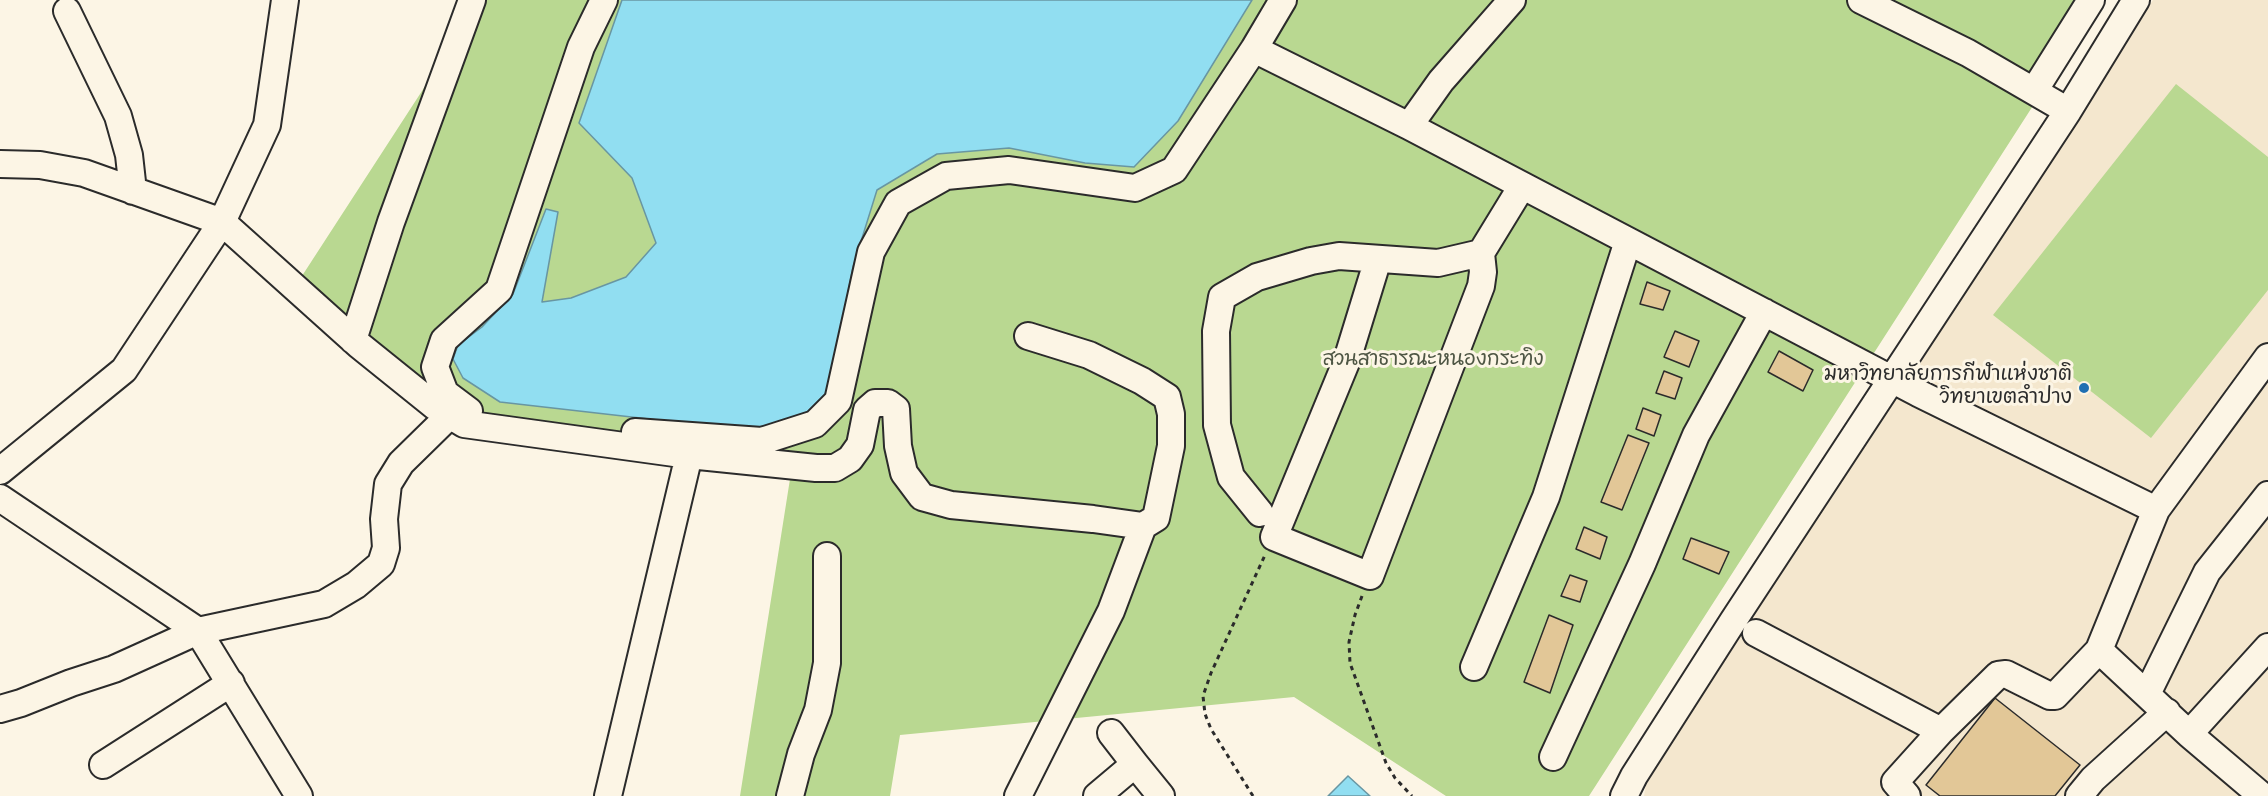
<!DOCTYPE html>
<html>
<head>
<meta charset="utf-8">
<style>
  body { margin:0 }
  canvas { display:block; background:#fcf5e5 }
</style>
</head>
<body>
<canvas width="2268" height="796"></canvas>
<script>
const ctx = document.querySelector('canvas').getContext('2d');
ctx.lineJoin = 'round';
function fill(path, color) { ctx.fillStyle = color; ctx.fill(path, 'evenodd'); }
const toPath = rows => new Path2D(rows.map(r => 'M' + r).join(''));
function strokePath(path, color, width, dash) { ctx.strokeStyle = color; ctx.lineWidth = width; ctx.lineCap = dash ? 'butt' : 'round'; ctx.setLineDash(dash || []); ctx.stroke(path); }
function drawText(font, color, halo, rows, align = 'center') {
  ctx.font = font + ' Dekko,"Playpen Sans Thai",sans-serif'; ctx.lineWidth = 6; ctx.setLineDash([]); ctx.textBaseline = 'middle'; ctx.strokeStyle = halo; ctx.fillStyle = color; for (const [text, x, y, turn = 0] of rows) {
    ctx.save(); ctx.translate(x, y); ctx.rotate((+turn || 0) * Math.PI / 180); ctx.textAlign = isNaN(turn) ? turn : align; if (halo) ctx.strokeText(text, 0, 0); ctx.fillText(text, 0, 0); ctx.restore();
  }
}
const built = toPath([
  [2153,0,2268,0,2268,796,1644,796,1647,777]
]);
const green = toPath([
  [481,0,2101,0,1589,796,1446,796,1294,697,900,735,890,796,740,796,790,479,560,448,453,410,300,279],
  [2176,84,2268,157,2268,290,2151,438,1993,315]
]);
const water = toPath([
  [622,0,1252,0,1178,121,1134,167,1085,163,1009,148,937,154,877,190,853,267,829,390,799,420,763,432,500,402,463,378,453,359,458,345,482,327,513,294,546,209,558,212,542,302,571,298,626,277,656,243,632,178,579,123,622,0],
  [1348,776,1370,796,1328,796,1348,776]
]);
const building = toPath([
  [1647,282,1670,291,1663,310,1640,304,1647,282],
  [1675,331,1699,341,1689,367,1664,357,1675,331],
  [1779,351,1813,370,1803,391,1768,372,1779,351],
  [1664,371,1682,378,1675,399,1656,393,1664,371],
  [1643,408,1661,415,1654,436,1636,429,1643,408],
  [1628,435,1649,443,1622,510,1601,502,1628,435],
  [1584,527,1607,537,1600,559,1576,549,1584,527],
  [1691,538,1729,552,1719,574,1683,559,1691,538],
  [1570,575,1587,581,1580,602,1561,596,1570,575],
  [1549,615,1573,625,1550,693,1524,682,1549,615],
  [1995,698,2080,765,2055,796,1940,796,1926,785,1995,698]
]);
const path = toPath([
  [1362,596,1355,615,1349,642,1350,663,1386,763,1395,778,1412,796],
  [1253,796,1211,729,1205,714,1203,696,1211,673,1265,555]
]);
const minor = toPath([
  [1861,0,1968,53,2068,111],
  [67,11,118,116,129,155,133,191],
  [1254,49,1409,126,1918,393,2156,510],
  [2034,91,2091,0],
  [1409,126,1441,81,1512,0],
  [0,164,40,165,84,173,222,222,359,345,436,407,464,424,689,455,816,468,835,468,850,459,860,445,867,410,875,403,888,403,896,409,898,446,904,473,922,497,951,505,1093,519,1143,526,1156,518,1171,446,1171,414,1167,397,1142,381,1089,355,1028,336],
  [1378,259,1347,360,1274,537,1370,576,1481,286,1483,272,1481,253],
  [353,340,391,222,472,0],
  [469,411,445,393,435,367,444,340,499,290,581,47,604,0],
  [635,432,762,441,815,424,838,401,871,252,898,203,946,176,1009,170,1135,188,1174,170,1254,49,1283,0],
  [0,471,124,370,222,222,267,125,285,0],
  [0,498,198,631,299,796],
  [1260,513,1231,477,1217,425,1216,331,1222,297,1257,277,1311,261,1339,256,1438,263,1481,253,1522,186],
  [1756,633,1941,731],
  [1474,667,1546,497,1628,241],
  [2147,694,2207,572,2268,495],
  [0,709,21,703,71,683,114,669,198,631,324,604,356,585,381,564,386,548,384,519,388,484,401,463,450,415],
  [1111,733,1135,764],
  [2189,734,2268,647],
  [1553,757,1642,564,1696,435,1764,312],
  [103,765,231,683],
  [608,796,689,455],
  [790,796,801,754,818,710,827,663,827,556],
  [1018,796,1111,611,1143,526],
  [1097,796,1135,764,1161,796],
  [1624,796,1634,776,1733,621,2068,111,2136,0],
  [1907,796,1895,782,1941,731,1998,675,2006,674,2050,696,2055,696,2099,650],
  [2079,796,2093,779,2167,712],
  [2262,796,2189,734,2099,650,2156,510,2268,357]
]);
const markers = [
  [2084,388,6,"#1f6fb2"]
];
const parkNames = [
  ["สวนสาธารณะหนองกระทิง",1433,362]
];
const poiNames = [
  ["มหาวิทยาลัยการกีฬาแห่งชาติ",2072,377],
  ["วิทยาเขตลำปาง",2072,400]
];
fill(built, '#f4e7ce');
fill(green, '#b9d891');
fill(water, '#91def1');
strokePath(water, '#6896a2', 1.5);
fill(building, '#e2c797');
strokePath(building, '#2b2b2b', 1.5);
strokePath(minor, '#2b2b2b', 30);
strokePath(path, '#2b2b2b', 3, [4.5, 4.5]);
strokePath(minor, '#fcf5e5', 26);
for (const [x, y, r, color] of markers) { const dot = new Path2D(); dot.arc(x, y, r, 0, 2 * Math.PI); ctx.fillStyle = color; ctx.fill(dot); strokePath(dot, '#fcf5e5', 2); }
drawText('20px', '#4e5644', '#fcf5e5', parkNames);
drawText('20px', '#2b2b2b', '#fcf5e5', poiNames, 'right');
</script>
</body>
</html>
